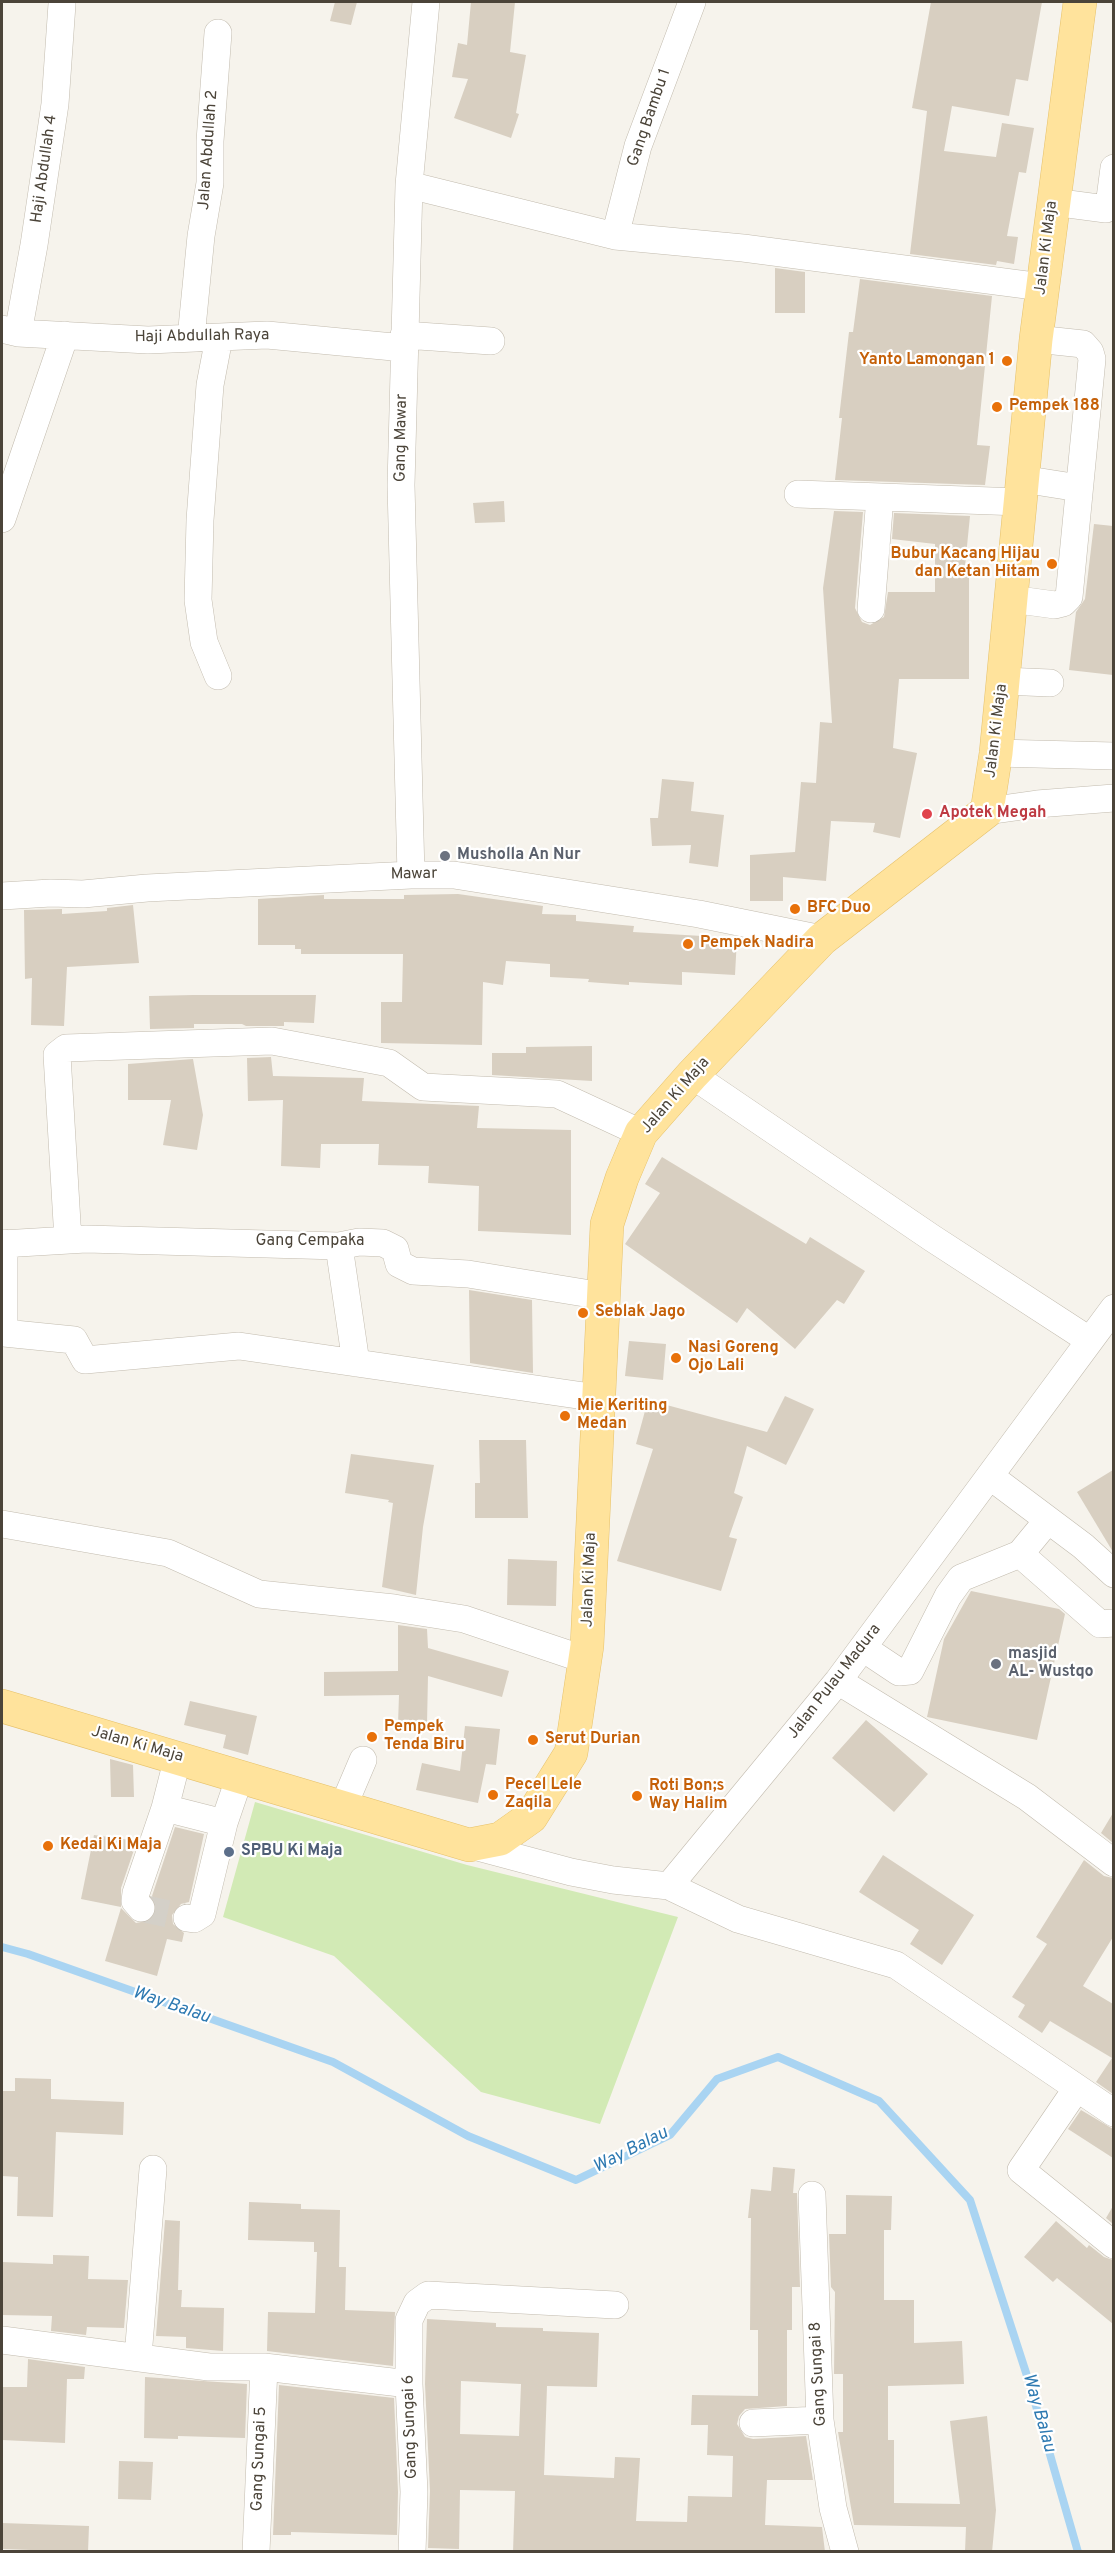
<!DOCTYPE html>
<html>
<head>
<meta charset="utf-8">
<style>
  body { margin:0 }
  #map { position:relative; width:1115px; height:2553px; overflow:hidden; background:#f6f3ec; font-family:Overpass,sans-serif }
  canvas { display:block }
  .frame { position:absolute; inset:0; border:3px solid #4b4439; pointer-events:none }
</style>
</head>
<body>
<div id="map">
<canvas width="1115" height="2553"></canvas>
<div class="frame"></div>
</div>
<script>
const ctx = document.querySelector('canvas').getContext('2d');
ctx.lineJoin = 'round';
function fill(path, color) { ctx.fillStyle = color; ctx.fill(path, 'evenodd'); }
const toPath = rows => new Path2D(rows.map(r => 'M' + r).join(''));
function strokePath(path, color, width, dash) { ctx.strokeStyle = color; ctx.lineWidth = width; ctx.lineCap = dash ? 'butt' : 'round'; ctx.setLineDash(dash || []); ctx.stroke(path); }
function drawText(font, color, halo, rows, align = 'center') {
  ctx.font = font + ' Overpass,sans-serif'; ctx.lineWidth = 4.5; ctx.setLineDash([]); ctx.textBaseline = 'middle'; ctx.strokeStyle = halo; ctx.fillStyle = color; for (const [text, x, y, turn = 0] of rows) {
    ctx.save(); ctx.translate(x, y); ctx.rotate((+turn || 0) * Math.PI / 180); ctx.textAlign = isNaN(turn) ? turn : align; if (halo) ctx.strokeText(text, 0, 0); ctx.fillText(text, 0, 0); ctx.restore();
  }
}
const green = toPath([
  [255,1802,467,1865,678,1917,600,2124,481,2092,334,1956,223,1917]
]);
const stream = toPath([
  [2,1947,28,1954,333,2062,468,2136,576,2180,670,2135,717,2079,778,2057,879,2101,970,2200,1030,2385,1078,2552]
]);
const building = toPath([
  [335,2,357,2,351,25,330,21],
  [471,2,515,2,510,52,526,55,516,113,519,114,511,138,454,118,468,79,452,77,458,43,467,45],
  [931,2,1042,2,1028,81,1016,79,1009,116,952,106,944,151,996,157,1002,123,1034,128,1026,173,1019,172,1007,236,1018,237,1014,264,997,261,996,265,910,254,927,111,912,108],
  [775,268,805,272,805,313,775,313],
  [860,279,992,296,977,445,990,446,985,485,835,480,842,418,839,418,849,332,853,332],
  [504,501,505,522,475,523,473,503],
  [834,511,863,512,855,608,862,622,870,625,884,617,888,592,935,592,935,544,892,539,894,513,970,516,964,576,969,576,969,679,899,679,893,748,917,753,900,838,873,832,875,823,831,821,826,881,783,877,783,901,750,901,750,855,795,852,801,782,816,783,820,722,832,723,823,588],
  [1094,524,1113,526,1113,675,1069,670,1076,612,1085,599],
  [662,779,694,782,691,811,724,815,718,867,689,863,691,845,652,846,650,818,658,818],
  [458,894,543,906,542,914,576,915,576,921,634,926,633,932,737,938,735,975,682,972,682,985,629,982,629,985,588,982,589,979,550,977,550,964,506,961,503,985,483,982,482,1045,381,1043,381,1002,402,1002,403,954,301,954,301,949,295,949,295,945,258,945,258,899,324,895,324,899,404,899,404,895],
  [133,905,139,963,67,967,64,1026,31,1025,32,978,25,979,24,910,62,909,62,914,107,911,107,908],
  [193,995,316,995,314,1023,284,1022,284,1026,246,1026,242,1024,194,1024,194,1028,150,1029,149,996],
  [592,1046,592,1081,492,1075,492,1053,526,1053,526,1047],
  [271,1057,273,1076,364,1078,362,1101,479,1106,477,1128,571,1130,571,1235,478,1231,479,1186,428,1183,429,1166,378,1165,379,1144,321,1144,320,1168,281,1166,283,1100,248,1101,247,1058],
  [193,1059,203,1115,197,1150,163,1145,171,1100,128,1100,128,1064],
  [662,1157,806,1244,810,1237,865,1271,844,1304,837,1300,795,1349,747,1308,737,1323,625,1244,660,1193,645,1184],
  [469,1290,532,1300,533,1373,470,1363],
  [629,1341,666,1344,663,1380,625,1376],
  [785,1396,814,1409,786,1465,747,1446,734,1493,743,1497,729,1537,737,1539,721,1591,617,1561,653,1449,636,1444,648,1400,767,1432],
  [479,1440,526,1440,528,1518,475,1518,475,1483,480,1483],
  [351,1454,434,1465,423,1527,416,1595,382,1587,393,1503,388,1502,389,1500,345,1493],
  [1113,1470,1113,1552,1077,1492],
  [508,1559,557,1561,556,1606,507,1605],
  [971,1591,1059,1609,1065,1614,1037,1740,927,1717,944,1639],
  [398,1625,427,1629,428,1648,509,1671,502,1697,428,1676,427,1724,398,1724,399,1695,324,1696,324,1672,398,1671],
  [190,1701,257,1716,248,1755,223,1748,226,1735,184,1725],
  [866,1720,928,1774,894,1812,832,1758],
  [465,1726,500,1729,496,1765,486,1764,478,1803,416,1790,422,1763,460,1771],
  [110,1759,133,1765,134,1797,111,1797],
  [1113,1813,1113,1843,1101,1833],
  [175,1827,204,1834,189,1902,181,1904,172,1915,173,1924,184,1933,182,1942,167,1939,157,1976,105,1961,121,1908,136,1923,151,1920,156,1914,156,1905,152,1896],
  [94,1835,137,1841,121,1888,121,1907,81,1899],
  [883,1855,974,1915,942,1965,910,1944,919,1930,859,1892],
  [1084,1860,1104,1876,1113,1878,1113,1937,1083,1986,1113,2004,1113,2094,1096,2082,1112,2058,1050,2021,1042,2033,1018,2017,1025,2005,1012,1997,1047,1944,1036,1937],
  [15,2078,51,2079,51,2099,124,2102,123,2135,56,2132,53,2217,17,2216,18,2177,2,2176,2,2091,15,2091],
  [1081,2110,1113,2129,1113,2158,1068,2129],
  [773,2167,795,2169,793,2193,797,2193,800,2287,792,2287,792,2330,787,2330,787,2406,745,2409,739,2416,737,2424,745,2437,753,2439,806,2436,813,2480,767,2480,765,2525,822,2527,825,2552,513,2552,515,2491,460,2490,459,2549,428,2548,430,2491,425,2384,427,2319,496,2323,496,2327,543,2328,543,2331,599,2333,597,2387,547,2386,544,2475,614,2478,615,2457,640,2458,636,2521,687,2522,688,2496,732,2497,733,2456,707,2455,708,2425,691,2425,692,2395,758,2396,758,2330,750,2330,751,2218,748,2218,751,2189,771,2191],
  [461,2381,521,2384,519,2436,460,2434],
  [846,2195,892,2196,891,2230,884,2230,884,2300,914,2300,914,2343,962,2341,964,2384,888,2386,888,2440,894,2440,894,2503,960,2504,950,2421,987,2416,996,2510,992,2552,965,2552,966,2527,854,2525,838,2432,843,2432,843,2374,834,2374,835,2292,831,2287,829,2234,846,2234],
  [249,2202,301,2204,301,2209,340,2210,339,2267,346,2267,345,2310,395,2312,393,2366,267,2351,268,2312,315,2313,317,2252,314,2252,314,2242,248,2240],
  [1113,2206,1113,2224,1106,2218],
  [165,2220,180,2221,178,2290,182,2290,181,2307,224,2308,223,2351,186,2348,186,2337,156,2336],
  [1056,2221,1087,2248,1089,2245,1104,2257,1113,2260,1113,2324,1057,2278,1053,2282,1024,2257],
  [53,2255,89,2256,88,2279,128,2280,124,2328,87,2327,86,2335,51,2331,52,2316,2,2315,2,2262,53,2264],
  [28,2359,85,2367,84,2379,67,2379,65,2443,2,2440,2,2387,27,2387],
  [145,2377,247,2384,245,2438,178,2436,178,2439,144,2438],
  [279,2385,394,2398,398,2492,397,2535,291,2532,291,2535,273,2535],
  [119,2461,153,2462,151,2500,118,2499],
  [2,2523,89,2526,88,2552,2,2549]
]);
const minorTunnel = toPath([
  [141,1908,187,1918]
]);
const minor = toPath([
  [409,185,615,236,743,248,1042,287],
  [1053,202,1106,209,1109,206,1114,168],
  [615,236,638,146,692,2],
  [2,329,18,333,148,340,267,335,404,348],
  [18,333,34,245,55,104,62,4],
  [404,335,491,341],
  [191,338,201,236,210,183,210,141,218,33],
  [1022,479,1079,488],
  [798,494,1020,502],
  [2,519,65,335],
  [1011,599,1055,605,1063,603,1069,597,1092,359,1090,352,1083,344,1036,339],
  [871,609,880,497],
  [218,676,204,642,198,600,200,520,210,385,219,338],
  [1003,681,1050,683],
  [996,753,1114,756],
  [987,811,1037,804,1114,798],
  [411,875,401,485,409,185,426,2],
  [2,896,51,893,83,894,147,888,411,875,454,875,699,914,822,939],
  [692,1075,932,1238,1089,1340],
  [68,1240,57,1055,66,1048,272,1041,389,1063,423,1087,557,1094,641,1133],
  [4,1243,4,1333,74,1340,85,1360,239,1346,598,1398],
  [2,1244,86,1239,339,1246,359,1242,383,1243,395,1249,399,1264,413,1271,468,1274,603,1296],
  [339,1246,356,1363],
  [991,1477,1083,1546,1114,1574],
  [1048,1520,1020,1554,1100,1624,1114,1623],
  [2,1524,168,1553,259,1594,394,1608,464,1619,586,1660],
  [863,1648,899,1672,910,1671,948,1596,961,1578,1020,1554],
  [838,1681,1027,1797,1114,1863],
  [343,1807,363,1760],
  [165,1808,224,1823],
  [470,1845,571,1872,613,1880,669,1886,838,1681,1114,1308],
  [669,1886,738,1919,896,1965,1114,2113],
  [141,1908,135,1901,136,1893,165,1808,178,1757],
  [187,1918,194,1919,202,1914,224,1823,240,1776],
  [1077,2088,1021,2170,1114,2245],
  [812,2195,820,2420,833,2508,845,2552],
  [2,2340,209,2367,264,2367,409,2384],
  [138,2357,153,2169],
  [753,2423,820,2420],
  [256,2552,264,2367],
  [412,2552,414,2492,409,2384,409,2320,417,2303,428,2295,615,2305]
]);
const major = toPath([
  [2,1706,469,1845,500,1839,531,1817,571,1753,587,1646,607,1224,622,1178,641,1133,692,1075,822,939,987,811,996,753,1036,339,1080,2]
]);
const markers = [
  [1007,361,6,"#e8710a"],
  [997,407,6,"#e8710a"],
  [1052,564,6,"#e8710a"],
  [927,814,6,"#e0444e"],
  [445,856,6,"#6b7280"],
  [795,909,6,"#e8710a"],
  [688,944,6,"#e8710a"],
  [583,1313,6,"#e8710a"],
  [676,1358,6,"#e8710a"],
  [565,1416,6,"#e8710a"],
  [996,1664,6,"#6b7280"],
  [372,1737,6,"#e8710a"],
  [533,1740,6,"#e8710a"],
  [493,1795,6,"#e8710a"],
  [637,1796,6,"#e8710a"],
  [48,1846,6,"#e8710a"],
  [229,1852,6,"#5c6f8a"]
];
const streetNames = [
  ["Gang Bambu 1",650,118,-71],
  ["Jalan Abdullah 2",209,150,-86],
  ["Haji Abdullah 4",45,169,-82],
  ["Jalan Ki Maja",1047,248,-83],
  ["Haji Abdullah Raya",202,337,-1],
  ["Gang Mawar",402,438,-89],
  ["Jalan Ki Maja",997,731,-83],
  ["Mawar",414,875,-1],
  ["Jalan Ki Maja",676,1096,-49],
  ["Gang Cempaka",310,1242],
  ["Jalan Ki Maja",590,1580,-88],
  ["Jalan Pulau Madura",835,1682,-52],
  ["Jalan Ki Maja",137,1745,16],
  ["Gang Sungai 8",819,2374,-93],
  ["Gang Sungai 6",411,2427,-92],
  ["Gang Sungai 5",260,2459,-88]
];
const foodNames = [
  ["Yanto Lamongan 1",995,361,"right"],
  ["Pempek 188",1009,407],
  ["Bubur Kacang Hijau",1040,555,"right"],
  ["dan Ketan Hitam",1040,573,"right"],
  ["BFC Duo",807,909],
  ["Pempek Nadira",700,944],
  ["Seblak Jago",595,1313],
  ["Nasi Goreng",688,1349],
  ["Ojo Lali",688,1367],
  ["Mie Keriting",577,1407],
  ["Medan",577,1425],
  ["Pempek",384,1728],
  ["Tenda Biru",384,1746],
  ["Serut Durian",545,1740],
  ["Pecel Lele",505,1786],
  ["Zaqila",505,1804],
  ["Roti Bon;s",649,1787],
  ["Way Halim",649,1805],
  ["Kedai Ki Maja",60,1846]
];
const healthNames = [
  ["Apotek Megah",939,814]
];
const worshipNames = [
  ["Musholla An Nur",457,856],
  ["masjid",1008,1655],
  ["AL- Wustqo",1008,1673]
];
const serviceNames = [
  ["SPBU Ki Maja",241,1852]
];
const waterNames = [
  ["Way Balau",171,2006,19],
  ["Way Balau",631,2151,-27],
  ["Way Balau",1038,2413,74]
];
fill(green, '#d2eab5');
strokePath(stream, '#a9d4f2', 8);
fill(building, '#d8cfc1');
strokePath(minorTunnel, '#d4d0c8', 27, [27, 14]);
strokePath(minor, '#c2bbae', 28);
strokePath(major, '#e6c16a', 34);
strokePath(minor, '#fff', 27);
strokePath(major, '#ffe39c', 33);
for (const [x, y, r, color] of markers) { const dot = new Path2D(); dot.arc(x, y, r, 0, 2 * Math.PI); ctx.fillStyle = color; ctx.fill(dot); strokePath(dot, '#fff', 2); }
drawText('16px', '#4b4439', '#fff', streetNames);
drawText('bold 16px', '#c56008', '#fff', foodNames, 'left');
drawText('bold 16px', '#be3a42', '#fff', healthNames, 'left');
drawText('bold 16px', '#5b616d', '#fff', worshipNames, 'left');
drawText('bold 16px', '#4e5e75', '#fff', serviceNames, 'left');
drawText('italic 18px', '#2e7ab2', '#fff', waterNames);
</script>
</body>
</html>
